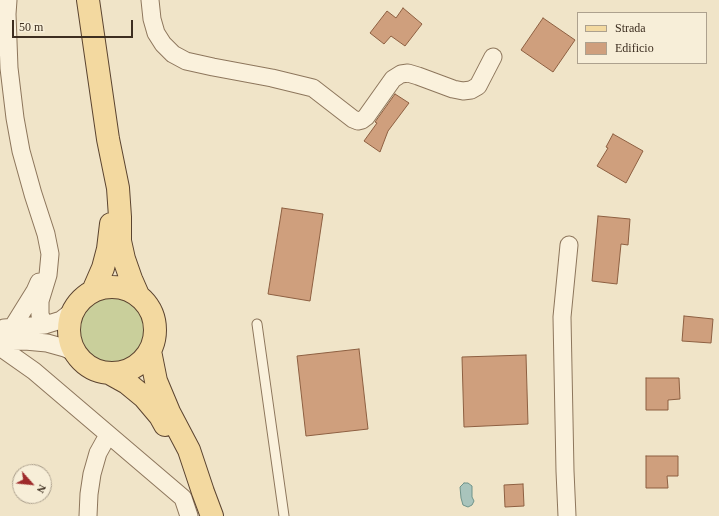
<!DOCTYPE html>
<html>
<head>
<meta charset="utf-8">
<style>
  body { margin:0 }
  #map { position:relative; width:719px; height:516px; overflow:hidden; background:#f0e4c8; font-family:Georgia,serif }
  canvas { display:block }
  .legend { position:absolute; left:577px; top:12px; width:130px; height:52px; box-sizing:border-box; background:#f7eed8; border:1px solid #ada18e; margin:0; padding:5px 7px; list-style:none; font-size:12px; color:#3d2e20 }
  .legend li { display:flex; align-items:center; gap:8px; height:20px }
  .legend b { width:20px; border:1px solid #ada18e }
  .north { position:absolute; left:12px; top:464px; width:40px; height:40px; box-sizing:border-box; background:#f7eed8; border:1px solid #ada18e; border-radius:50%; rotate:117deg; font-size:11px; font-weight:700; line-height:16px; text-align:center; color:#3d2e20 }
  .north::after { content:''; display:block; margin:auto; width:14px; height:18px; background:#9e2a2b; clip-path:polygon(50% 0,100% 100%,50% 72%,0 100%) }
  .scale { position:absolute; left:12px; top:20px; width:121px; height:18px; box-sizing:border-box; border:2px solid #3d2e20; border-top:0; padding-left:5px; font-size:12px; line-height:14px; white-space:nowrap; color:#3d2e20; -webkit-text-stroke:3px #f7eed8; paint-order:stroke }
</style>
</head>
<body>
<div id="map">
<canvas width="719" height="516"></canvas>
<ul class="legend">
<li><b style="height:5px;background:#f3d9a0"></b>Strada</li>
<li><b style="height:11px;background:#cf9f7d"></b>Edificio</li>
</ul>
<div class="north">N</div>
<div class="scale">50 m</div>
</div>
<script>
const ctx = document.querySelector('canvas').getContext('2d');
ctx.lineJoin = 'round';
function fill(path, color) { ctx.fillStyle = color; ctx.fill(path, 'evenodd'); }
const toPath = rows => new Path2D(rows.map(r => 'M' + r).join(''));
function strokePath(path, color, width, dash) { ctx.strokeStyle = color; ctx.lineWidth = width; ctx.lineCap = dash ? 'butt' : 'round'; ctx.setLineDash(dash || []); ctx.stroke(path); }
const green = toPath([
  '76 330a37 37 0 1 1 74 0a37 37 0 1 1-74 0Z'
]);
const water = toPath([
  [464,483,468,483,472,486,472,497,474,501,472,505,468,507,463,505,461,498,460,487,464,483]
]);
const building = toPath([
  [403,8,422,24,405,46,391,36,384,44,370,33,387,11,396,18,403,8],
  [543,18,575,40,553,72,521,50,543,18],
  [395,94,409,103,388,131,380,152,364,141,377,123,375,122,395,94],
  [613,134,643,151,626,183,597,166,608,148,606,147,613,134],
  [282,208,323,214,310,301,268,294,282,208],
  [598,216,630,219,628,245,621,244,617,284,592,281,598,216],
  [684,316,713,319,711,343,682,341,684,316],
  [359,349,368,429,306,436,297,356,359,349],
  [526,355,528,424,464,427,462,357,526,355],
  [646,378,679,378,680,399,668,400,668,410,646,410,646,378],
  [646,456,678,456,678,476,667,476,668,488,646,488,646,456],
  [523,484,524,506,505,507,504,485,523,484]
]);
const lane = toPath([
  [257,324,284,516]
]);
const street = toPath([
  [8,0,7,14,9,68,15,118,21,151,33,194,46,234,50,254,48,275,40,301,40,315,45,325],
  [150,0,152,19,156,33,163,44,173,54,186,61,213,67,272,78,313,88,353,119,358,121,362,120,366,117,393,79,401,74,408,73,418,76,453,89,463,91,471,90,478,86,493,57],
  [4,328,45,325,61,320,74,310],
  [12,328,35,291,39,282],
  [0,342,25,341,47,343,65,348,76,353],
  [0,347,34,371,183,498,189,516],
  [88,516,89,494,92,474,98,453,108,435],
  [567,516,565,471,562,317,569,245]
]);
const primary = toPath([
  [88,0,108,139,118,188,120,217,120,241,124,259,131,279,138,295],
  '69 330a43 43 0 1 1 86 0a43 43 0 1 1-86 0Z',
  [93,291,103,268,108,249,111,224],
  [150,351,156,381,169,412,189,450,203,492,212,516],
  [109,373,127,383,144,397,160,416,165,425]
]);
fill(green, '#c9cf9b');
fill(water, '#a9c4bc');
strokePath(water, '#6f938a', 1);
fill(building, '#cf9f7d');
strokePath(building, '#8d5f41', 1);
strokePath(lane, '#8d765c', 11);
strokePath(street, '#8d765c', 19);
strokePath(primary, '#5b4430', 24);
strokePath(lane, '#faf1dc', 9);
strokePath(street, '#faf1dc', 17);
strokePath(primary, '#f3d9a0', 22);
</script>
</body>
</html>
